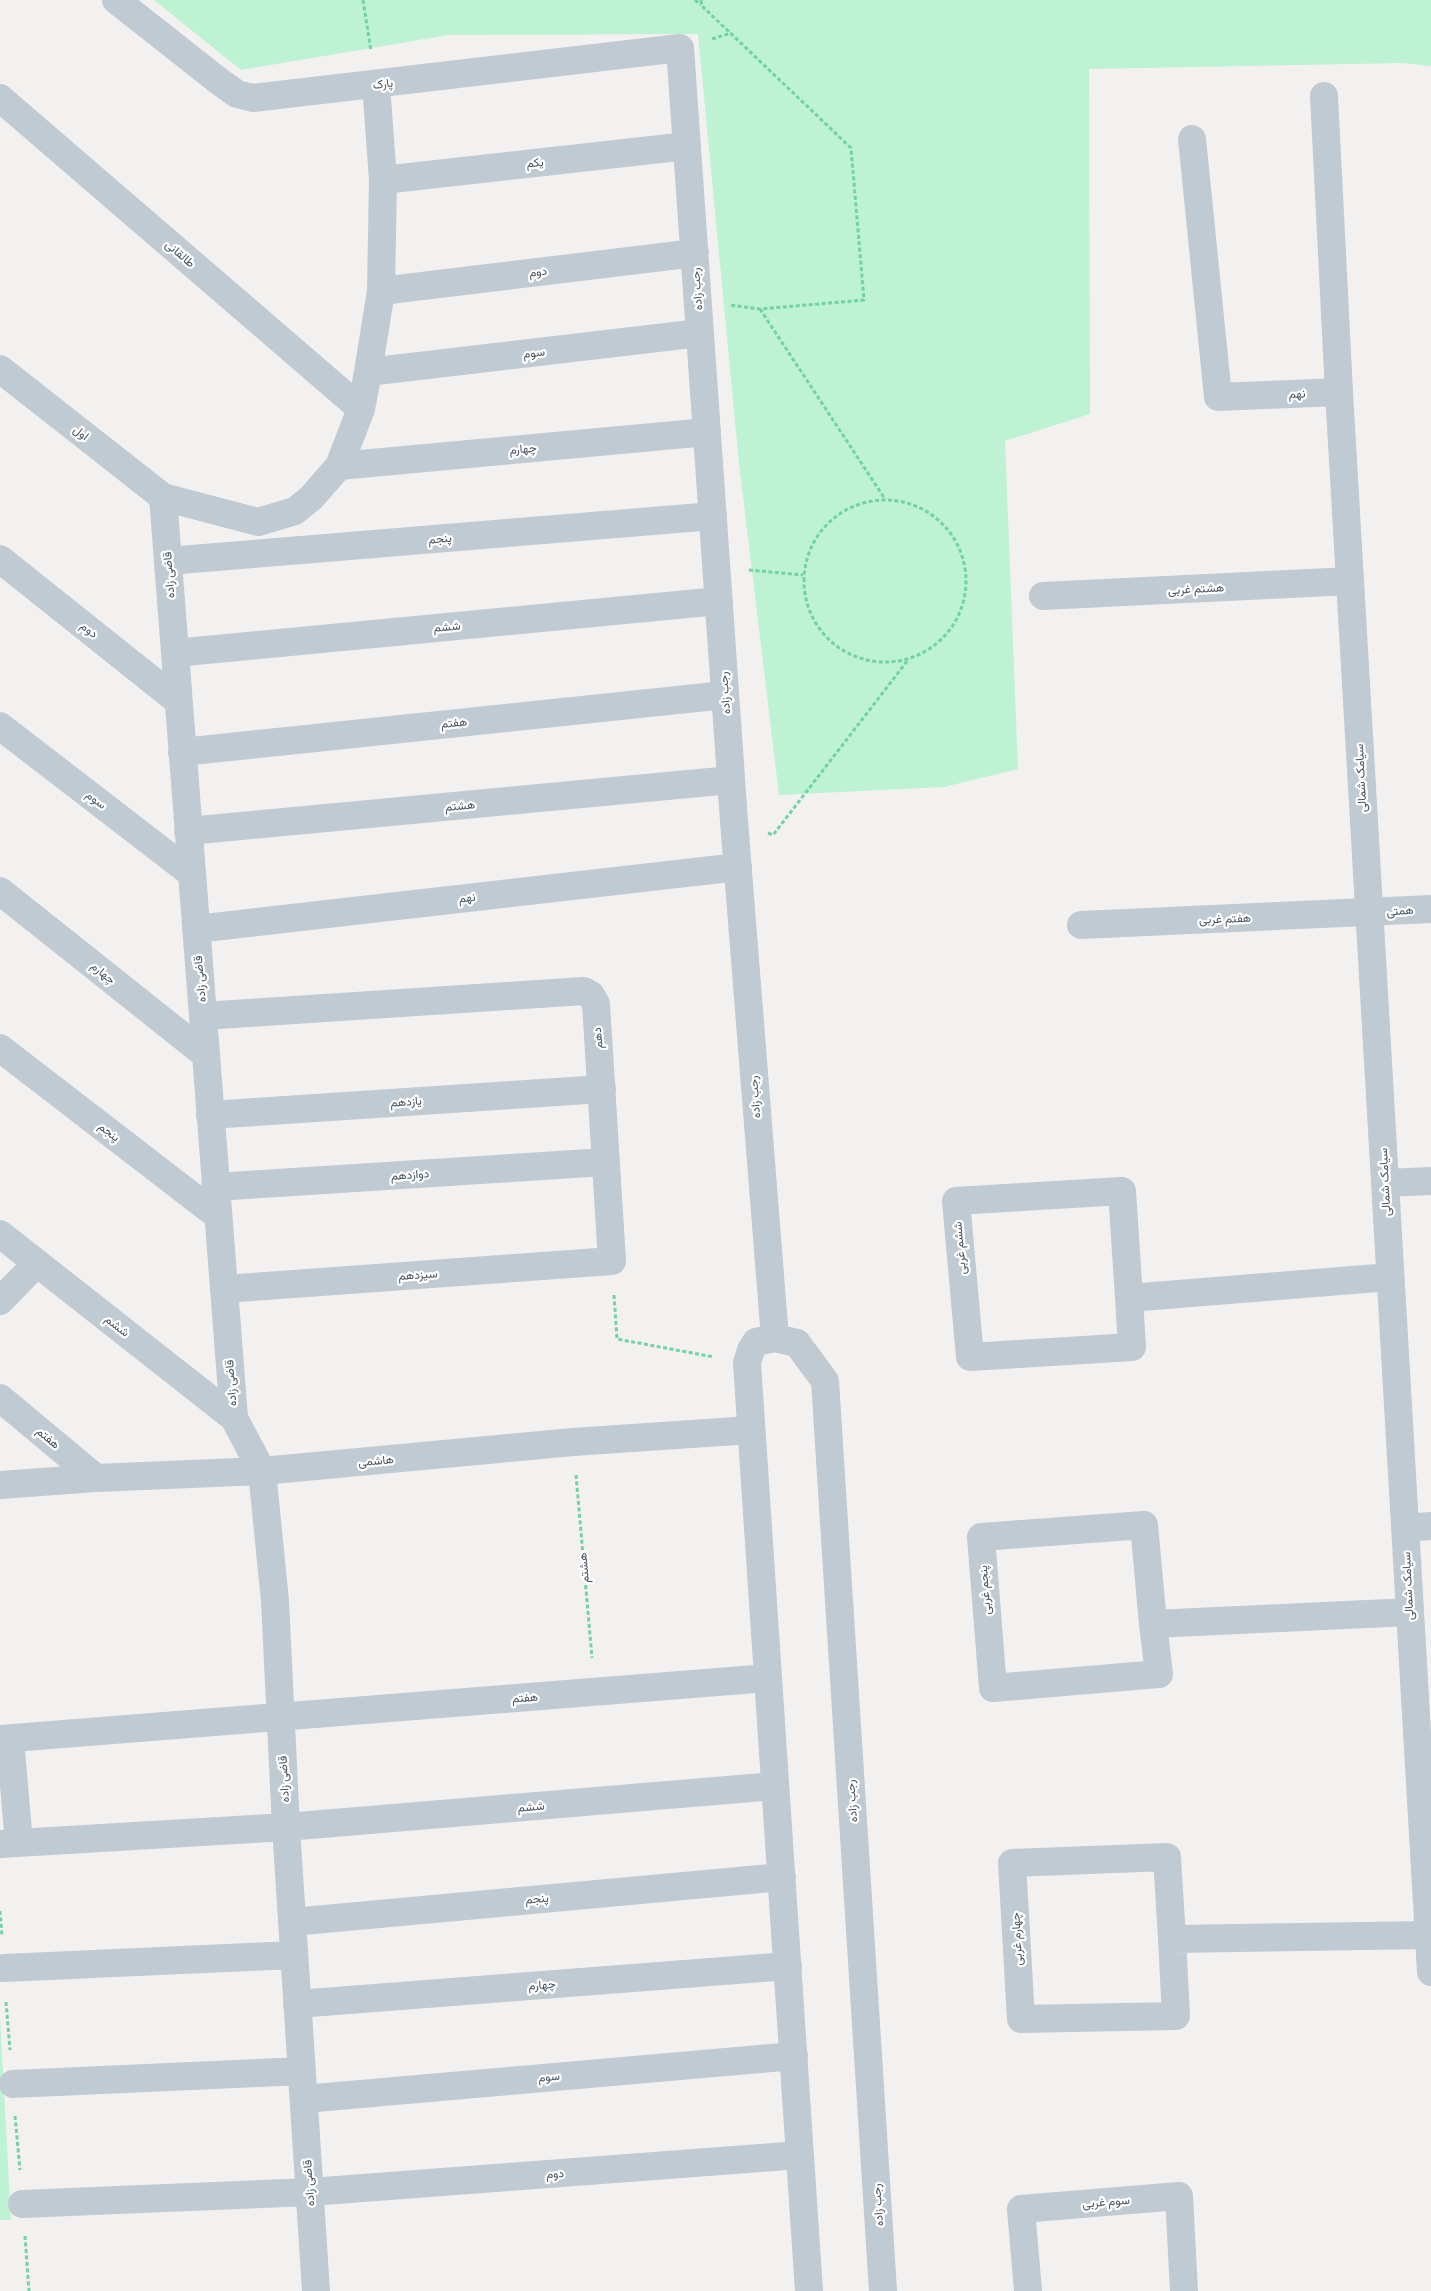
<!DOCTYPE html>
<html>
<head>
<meta charset="utf-8">
<style>
  body { margin:0 }
  canvas { display:block; background:#f3f0f0 }
</style>
</head>
<body>
<canvas width="1431" height="2291"></canvas>
<script>
const ctx = document.querySelector('canvas').getContext('2d');
ctx.lineJoin = 'round';
function fill(path, color) { ctx.fillStyle = color; ctx.fill(path, 'evenodd'); }
const toPath = rows => new Path2D(rows.map(r => 'M' + r).join(''));
function strokePath(path, color, width, dash) { ctx.strokeStyle = color; ctx.lineWidth = width; ctx.lineCap = dash ? 'butt' : 'round'; ctx.setLineDash(dash || []); ctx.stroke(path); }
function drawText(font, color, halo, rows, align = 'center') {
  ctx.font = font + ' "Public Sans",Vazirmatn,sans-serif'; ctx.lineWidth = 4.5; ctx.setLineDash([]); ctx.textBaseline = 'middle'; ctx.strokeStyle = halo; ctx.fillStyle = color; for (const [text, x, y, turn = 0] of rows) {
    ctx.save(); ctx.translate(x, y); ctx.rotate((+turn || 0) * Math.PI / 180); ctx.textAlign = isNaN(turn) ? turn : align; if (halo) ctx.strokeText(text, 0, 0); ctx.fillText(text, 0, 0); ctx.restore();
  }
}
const green = toPath([
  [154,0,1431,0,1431,66,1402,63,1089,69,1090,414,1005,441,1018,769,944,787,779,795,739,463,698,34,448,35,241,70],
  [0,2018,11,2220,0,2220]
]);
const path = toPath([
  [363,0,371,51],
  [695,0,701,5],
  [701,0,702,6,851,148,864,300,760,309,730,305],
  [712,39,731,33],
  [760,309,885,499],
  '804 581a81 81 0 1 1 162 0a81 81 0 1 1-162 0Z',
  [749,570,803,575],
  [768,833,773,835,908,660],
  [614,1295,617,1339,714,1357],
  [576,1475,592,1658],
  [0,1911,2,1936],
  [6,2002,10,2050],
  [15,2116,20,2170],
  [25,2236,29,2291]
]);
const minor = toPath([
  [116,0,220,82,237,94,253,98,680,48,734,821,775,1338],
  [1324,96,1339,392,1431,1972],
  [0,98,361,409],
  [1192,139,1218,397,1339,392],
  [383,180,687,146],
  [381,291,695,253],
  [0,369,163,497,258,522,295,511,311,498,339,466,361,409,368,372,381,291,383,180,376,84],
  [368,372,700,333],
  [339,466,707,432],
  [163,497,234,1418,262,1471,275,1601,286,1827,316,2291],
  [0,559,178,701],
  [168,561,713,516],
  [1043,596,1350,581],
  [175,653,719,601],
  [0,726,192,874],
  [182,752,725,695],
  [188,831,731,780],
  [0,891,206,1055],
  [1081,925,1431,909],
  [196,929,738,867],
  [203,1016,584,991,591,995,596,1004,612,1261,224,1289],
  [0,1048,218,1216],
  [210,1115,602,1089],
  [1385,1183,1431,1181],
  [215,1187,605,1162],
  [0,1234,234,1418],
  [1129,1298,1132,1347,970,1357,956,1201,1122,1191,1129,1298,1390,1277],
  [0,1301,37,1263],
  [0,1398,96,1478],
  [0,1485,96,1478,262,1471,573,1442,751,1430],
  [1405,1528,1431,1526],
  [1153,1624,1159,1674,993,1688,981,1537,1144,1525,1153,1624,1410,1612],
  [0,1739,768,1678],
  [10,1739,19,1843],
  [0,1844,286,1827,775,1786],
  [292,1922,782,1877],
  [1172,1939,1176,2016,1021,2019,1012,1863,1167,1857,1172,1939,1429,1935],
  [4,1968,294,1955],
  [297,2004,788,1966],
  [13,2084,302,2071],
  [304,2099,794,2056],
  [22,2204,310,2192,800,2155],
  [809,2291,747,1363,751,1350,756,1342,775,1338,797,1343,825,1381,883,2291],
  [1028,2291,1021,2209,1179,2196,1184,2291]
]);
const streetNames = [
  ["پارک",383,84,-7],
  ["یکم",535,163,-6],
  ["طالقانی",180,254,41],
  ["دوم",538,272,-7],
  ["رجب زاده",697,289,-94],
  ["سوم",534,353,-7],
  ["نهم",1297,394,-2],
  ["اول",81,433,38],
  ["چهارم",523,449,-5],
  ["پنجم",440,539,-5],
  ["قاضی زاده",169,575,-94],
  ["هشتم غربی",1196,589,-3],
  ["ششم",447,627,-5],
  ["دوم",89,630,38],
  ["رجب زاده",725,693,-94],
  ["هفتم",454,723,-6],
  ["سیامک شمالی",1361,778,-93],
  ["سوم",96,800,38],
  ["هشتم",460,806,-5],
  ["نهم",467,898,-7],
  ["همتی",1400,911,-4],
  ["هفتم غربی",1225,919,-2],
  ["چهارم",103,973,39],
  ["قاضی زاده",200,979,-95],
  ["دهم",598,1038,-94],
  ["رجب زاده",755,1097,-94],
  ["یازدهم",406,1102,-4],
  ["پنجم",109,1132,38],
  ["دوازدهم",410,1175,-4],
  ["سیامک شمالی",1385,1182,-93],
  ["ششم غربی",960,1248,-95],
  ["سیزدهم",418,1275,-4],
  ["ششم",117,1326,38],
  ["قاضی زاده",231,1383,-94],
  ["هفتم",48,1438,40],
  ["هاشمی",376,1461,-5],
  ["هشتم",584,1568,-95],
  ["سیامک شمالی",1408,1586,-93],
  ["پنجم غربی",985,1590,-94],
  ["هفتم",525,1698,-4],
  ["قاضی زاده",284,1779,-93],
  ["رجب زاده",852,1801,-94],
  ["ششم",531,1807,-5],
  ["پنجم",537,1899,-5],
  ["چهارم غربی",1017,1939,-93],
  ["چهارم",542,1985,-4],
  ["سوم",549,2077,-5],
  ["دوم",555,2174,-4],
  ["قاضی زاده",309,2183,-94],
  ["سوم غربی",1106,2202,-5],
  ["رجب زاده",878,2205,-94]
];
fill(green, '#bdf2d2');
strokePath(path, '#73d2a5', 3, [4, 2.5]);
strokePath(minor, '#c0cad3', 28);
drawText('12px', '#47535f', '#fff', streetNames);
</script>
</body>
</html>
